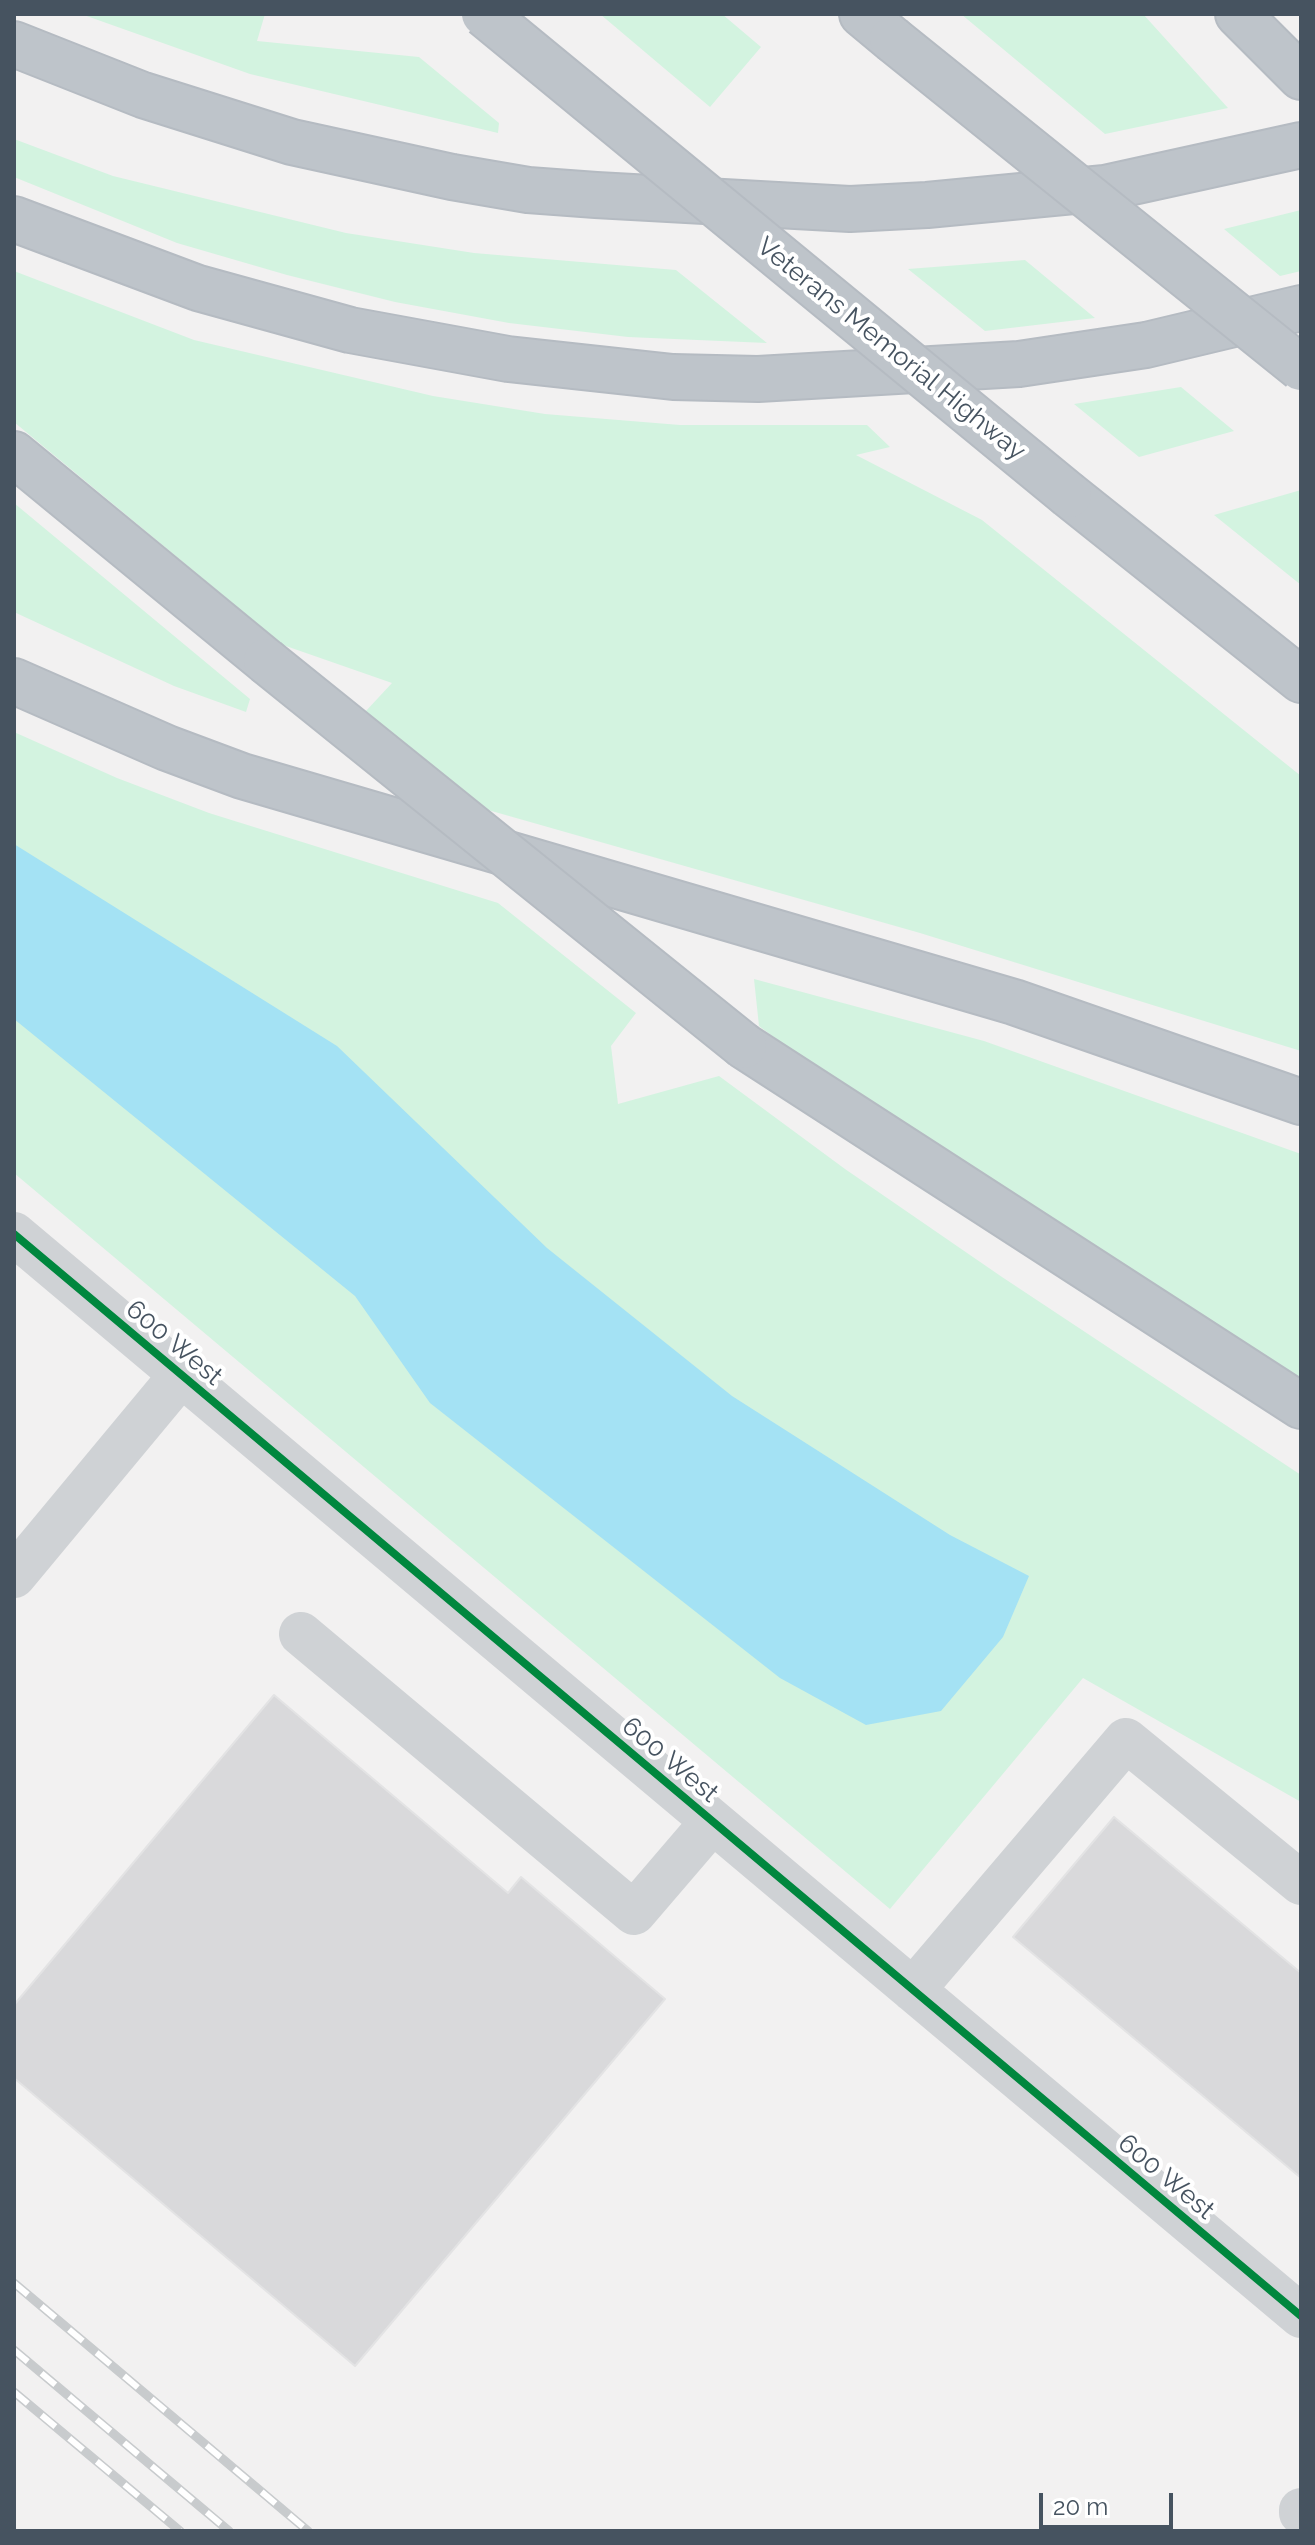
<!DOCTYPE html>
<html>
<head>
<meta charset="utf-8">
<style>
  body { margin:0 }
  #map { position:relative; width:1315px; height:2545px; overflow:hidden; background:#f2f1f1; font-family:Raleway,sans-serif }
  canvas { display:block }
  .frame { position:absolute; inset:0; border:16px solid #465360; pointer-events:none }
  .scale { position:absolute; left:1039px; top:2493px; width:134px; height:36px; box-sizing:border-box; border:4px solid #465360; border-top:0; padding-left:10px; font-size:24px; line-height:28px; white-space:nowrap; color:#465360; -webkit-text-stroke:6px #fff; paint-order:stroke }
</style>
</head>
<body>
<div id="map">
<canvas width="1315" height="2545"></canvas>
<div class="frame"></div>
<div class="scale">20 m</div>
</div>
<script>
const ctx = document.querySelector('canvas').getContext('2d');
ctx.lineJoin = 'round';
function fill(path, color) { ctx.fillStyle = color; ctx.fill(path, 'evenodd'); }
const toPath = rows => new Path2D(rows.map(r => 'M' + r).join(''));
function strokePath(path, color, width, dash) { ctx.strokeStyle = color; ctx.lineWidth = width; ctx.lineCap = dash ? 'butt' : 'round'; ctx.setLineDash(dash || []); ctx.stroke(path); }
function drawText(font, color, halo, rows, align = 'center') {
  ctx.font = font + ' Raleway,sans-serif'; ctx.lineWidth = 8; ctx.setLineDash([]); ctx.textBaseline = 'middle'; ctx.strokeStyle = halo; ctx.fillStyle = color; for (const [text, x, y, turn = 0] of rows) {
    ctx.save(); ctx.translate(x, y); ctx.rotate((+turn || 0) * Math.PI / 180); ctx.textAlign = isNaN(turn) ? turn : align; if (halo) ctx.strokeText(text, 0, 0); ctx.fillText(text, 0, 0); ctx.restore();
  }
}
const green = toPath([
  [81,14,265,14,257,41,419,57,499,123,498,133,250,74],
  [600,14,722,14,761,47,710,107],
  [961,14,1143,14,1228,108,1105,134],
  [14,139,113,176,346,233,474,253,676,270,767,343,628,337,509,323,395,302,287,275,177,243,14,177],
  [1301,210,1301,271,1280,276,1224,229],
  [1025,260,1095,318,985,331,908,269],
  [14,271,194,340,433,396,545,414,680,425,867,425,890,447,856,455,982,520,1301,776,1301,1051,920,933,481,808,365,712,392,683,283,645,14,422],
  [1181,387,1234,431,1139,457,1074,404],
  [1301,490,1301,585,1214,515],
  [14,503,250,699,246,712,174,686,14,612],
  [14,732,117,778,209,813,498,903,636,1013,611,1046,618,1104,719,1076,845,1169,1002,1277,1301,1475,1301,1802,1083,1678,890,1909,14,1173],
  [754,979,984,1041,1301,1154,1301,1402,908,1138,759,1026]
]);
const water = toPath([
  [14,844,337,1046,547,1248,732,1396,950,1535,1029,1576,1003,1637,941,1711,866,1725,780,1678,430,1403,355,1296,14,1019]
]);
const building = toPath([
  [274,1695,508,1893,521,1877,665,1999,355,2366,14,2078,14,2005,274,1695],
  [1114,1817,1301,1973,1301,2178,1013,1937,1114,1817]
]);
const minor = toPath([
  [14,1234,1301,2316],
  [14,1576,181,1375],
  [301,1634,634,1913,712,1822],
  [913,1990,1126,1740,1301,1883],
  [1301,2510,1301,2513]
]);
const highway = toPath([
  [862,14,892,39],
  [1238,14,1301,77],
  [14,44,143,95,292,142,452,177,528,190,596,195,850,209,927,205,1105,188,1301,145],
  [14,219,198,288,350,330,508,359,673,377,758,379,1019,364,1146,345,1301,308],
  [14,454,266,661],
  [1069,495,1301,680],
  [14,681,167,748,242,776,1014,1002,1301,1102],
  [744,1046,1301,1406]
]);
const rail = toPath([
  [14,2283,308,2531],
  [14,2350,229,2531],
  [14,2392,180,2531]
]);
const highwayBridge = toPath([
  [484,14,1069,495],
  [892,39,1301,368],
  [266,661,744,1046]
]);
const cycleway = toPath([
  [14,1234,1301,2316]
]);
const streetNames = [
  ["Veterans Memorial Highway",891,349,39],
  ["600 West",174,1343,40],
  ["600 West",670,1760,40],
  ["600 West",1166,2177,40]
];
fill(green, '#d3f3e0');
fill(water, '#a4e2f4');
fill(building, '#d9d9db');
strokePath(building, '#e3e3e4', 2);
strokePath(highway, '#b5bbc2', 48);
strokePath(minor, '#cfd2d5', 44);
strokePath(highway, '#bec4ca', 44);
strokePath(rail, '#c8cbcd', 9);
strokePath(rail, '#fff', 6, [18]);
strokePath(highwayBridge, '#b5bbc2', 48, []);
strokePath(highwayBridge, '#bec4ca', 44);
strokePath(cycleway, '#00873e', 8);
drawText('26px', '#465360', '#fff', streetNames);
</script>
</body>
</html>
